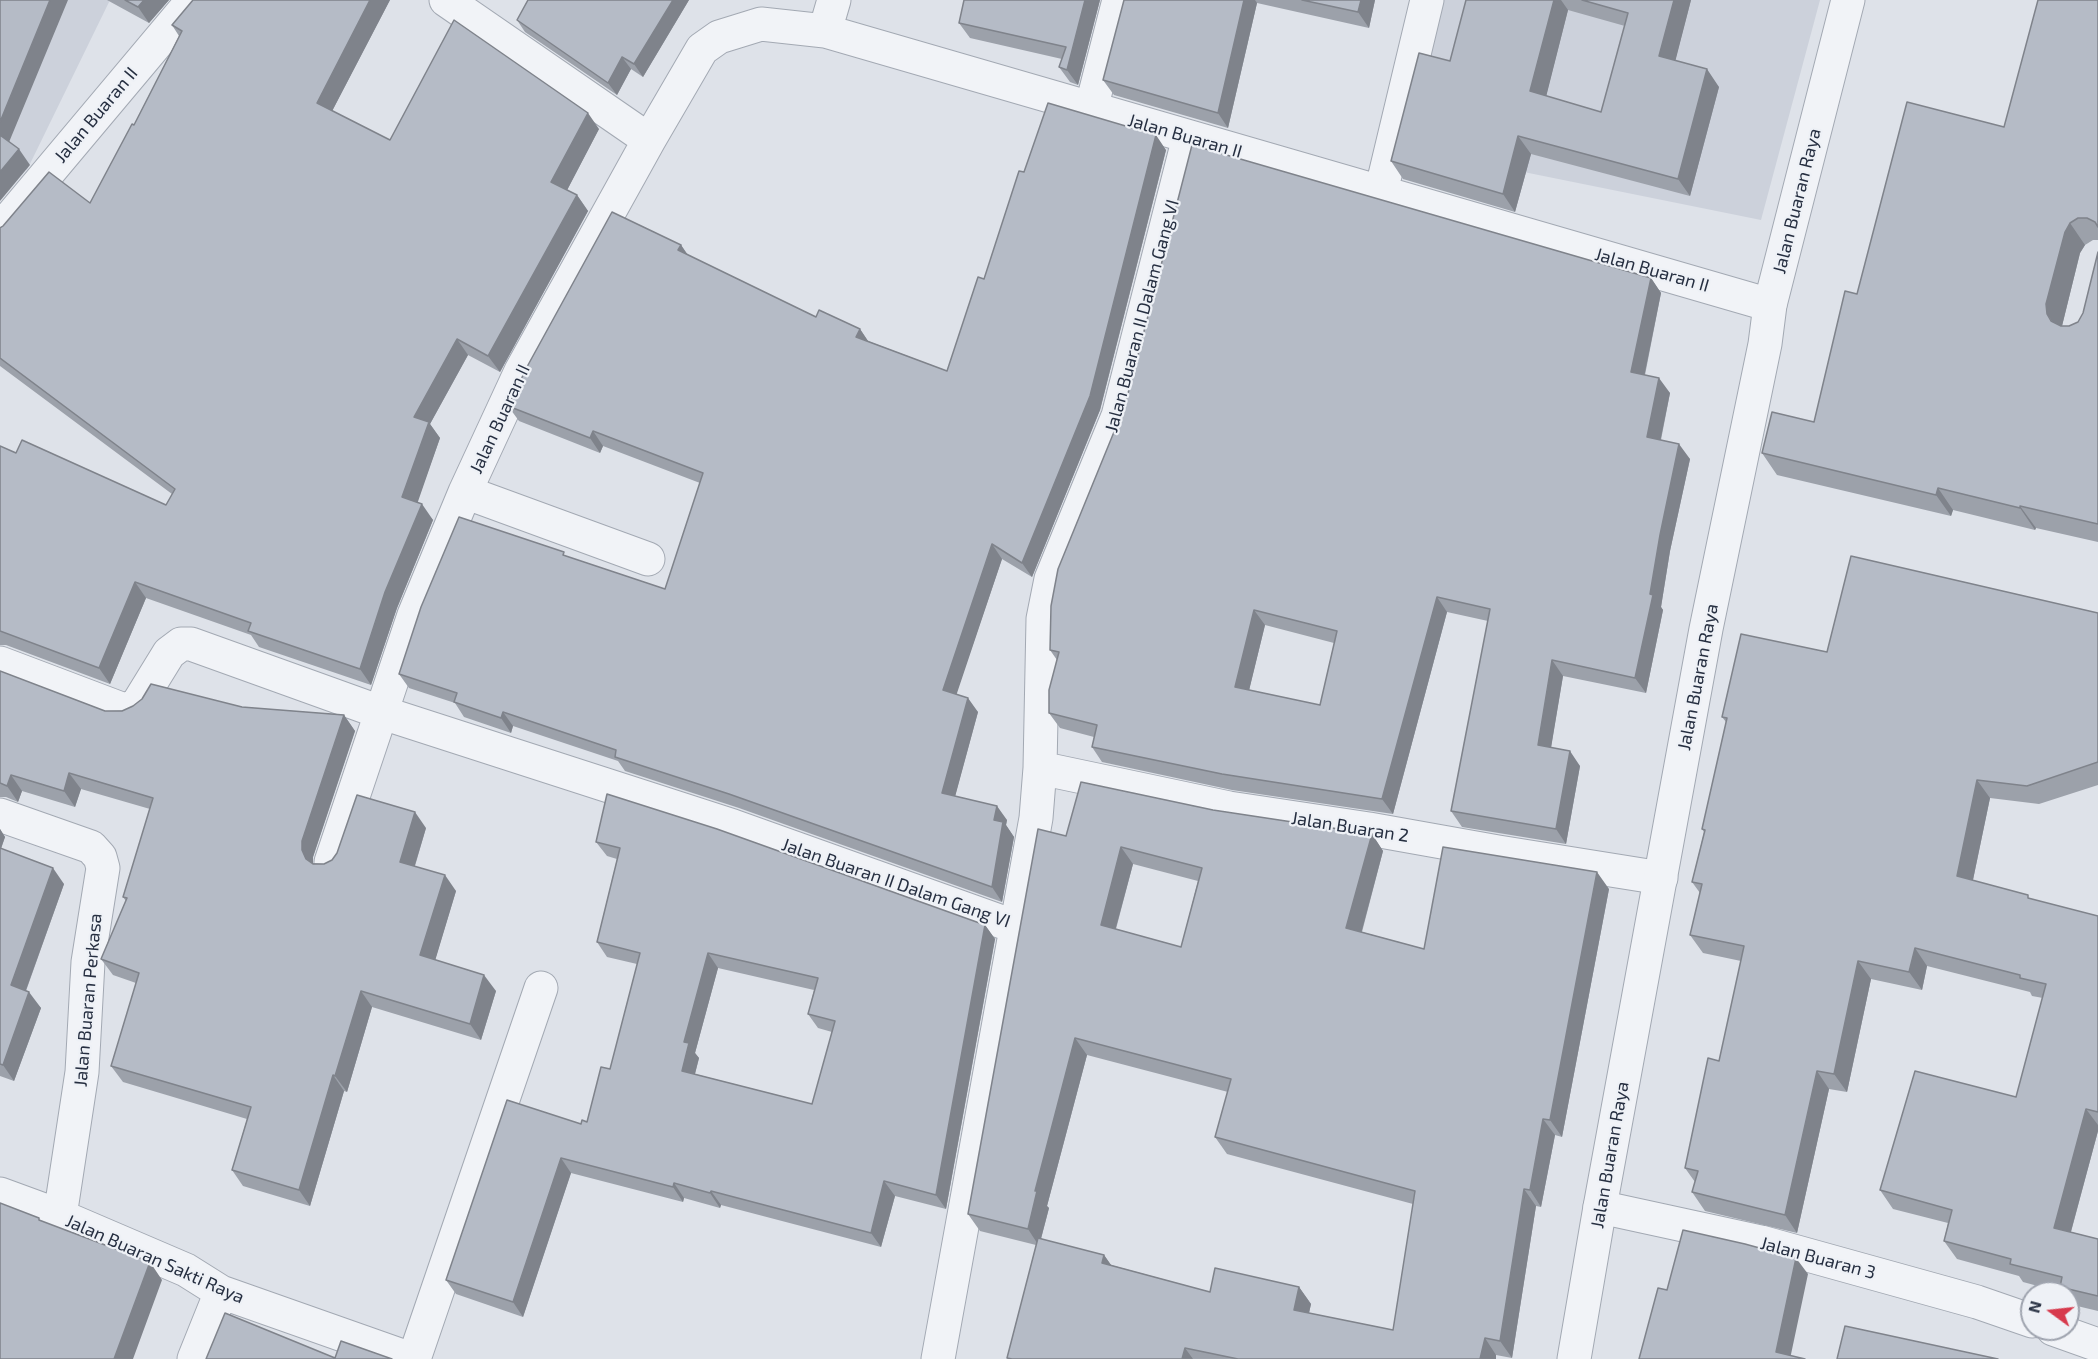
<!DOCTYPE html>
<html>
<head>
<meta charset="utf-8">
<style>
  body { margin:0 }
  #map { position:relative; width:2098px; height:1359px; overflow:hidden; background:#dee2e9; font-family:"Exo 2",sans-serif }
  canvas { display:block }
  .north { position:absolute; left:2020px; top:1281px; width:60px; height:60px; box-sizing:border-box; background:#eef1f6; border:2px solid #9ea3ae; border-radius:50%; rotate:285deg; font-size:16px; font-weight:700; line-height:24px; text-align:center; color:#262f41 }
  .north::after { content:''; display:block; margin:auto; width:21px; height:27px; background:#d73a4d; clip-path:polygon(50% 0,100% 100%,50% 72%,0 100%) }
</style>
</head>
<body>
<div id="map">
<canvas width="2098" height="1359"></canvas>
<div class="north">N</div>
</div>
<script>
const ctx = document.querySelector('canvas').getContext('2d');
ctx.lineJoin = 'round';
function fill(path, color) { ctx.fillStyle = color; ctx.fill(path, 'evenodd'); }
const toPath = rows => new Path2D(rows.map(r => 'M' + r).join(''));
function strokePath(path, color, width, dash) { ctx.strokeStyle = color; ctx.lineWidth = width; ctx.lineCap = dash ? 'butt' : 'round'; ctx.setLineDash(dash || []); ctx.stroke(path); }
function drawText(font, color, halo, rows, align = 'center') {
  ctx.font = font + ' "Exo 2",sans-serif'; ctx.lineWidth = 4.5; ctx.setLineDash([]); ctx.textBaseline = 'middle'; ctx.strokeStyle = halo; ctx.fillStyle = color; for (const [text, x, y, turn = 0] of rows) {
    ctx.save(); ctx.translate(x, y); ctx.rotate((+turn || 0) * Math.PI / 180); ctx.textAlign = isNaN(turn) ? turn : align; if (halo) ctx.strokeText(text, 0, 0); ctx.fillText(text, 0, 0); ctx.restore();
  }
}
const built = toPath([
  [0,0,110,0,27,170,0,158],
  [1443,0,1820,0,1761,220,1410,149]
]);
const minor = toPath([
  [446,0,649,140],
  [825,31,834,0],
  [1091,109,1119,0],
  [1381,192,1427,0],
  [0,230,193,0],
  [465,492,648,559],
  [0,663,119,708,127,709,137,705,169,653,181,644,191,644,380,712,733,826,1016,927],
  [1040,768,1229,808,1369,829,1498,852,1661,878],
  [0,815,91,847,100,857,103,868,88,962,82,1072,60,1216],
  [331,862,414,615,465,492,521,371,649,140,702,49,719,37,761,24,825,31,1770,305],
  [0,1194,60,1216,186,1270,221,1292,411,1359],
  [1600,1207,1761,1242,1977,1302,2032,1321],
  [2053,1329,2098,1345],
  [194,1359,221,1292],
  [414,1359,541,988],
  [938,1359,1036,818,1040,768,1043,619,1051,579,1118,416,1189,137]
]);
const tertiary = toPath([
  [1574,1359,1600,1207,1706,629,1765,344,1770,305,1848,0]
]);
const wall = toPath([
  [107,0,169,0,149,23],
  [390,0,332,111,390,140,599,129,567,190,577,195,588,211,500,372,468,355,430,424,440,438,417,502,433,520,397,608,371,685,259,647,251,635,146,598,110,684,6,645,0,645,0,446,16,453,166,505,172,494,0,366,0,228,90,203,134,125,179,36,172,25],
  [528,0,689,0,643,77,631,69,617,95,525,32,517,20],
  [964,0,1100,0,1078,85,1070,82,1059,67,1062,59,970,38,959,23],
  [1124,0,1375,0,1369,28,1257,3,1228,128,1114,95,1103,80],
  [1466,0,1691,0,1675,61,1719,87,1690,196,1531,154,1515,212,1403,179,1391,161,1450,61],
  [1568,10,1625,26,1601,112,1546,96],
  [2098,0,2098,240,2093,240,2085,245,2080,253,2062,326,2069,326,2078,322,2083,313,2098,252,2098,542,2036,528,2035,530,1953,510,1951,516,1777,475,1762,453,1814,422,1857,294,2004,127],
  [1166,150,1100,410,1032,577,1002,559,956,694,978,712,955,796,1007,820,1006,825,1014,837,1002,902,739,808,625,771,618,761,513,726,511,733,464,717,455,703,409,688,399,674,568,557,665,589,700,483,603,446,600,453,519,421,508,406,681,245,688,255,816,317,860,329,868,341,947,371,984,279,1024,172],
  [1651,278,1661,293,1645,375,1670,393,1661,440,1690,459,1670,551,1661,607,1663,610,1646,693,1563,676,1551,747,1580,766,1566,844,1462,827,1451,811,1488,621,1447,612,1393,814,1232,790,1102,762,1092,747,1094,737,1060,728,1049,713,1057,660,1050,650],
  [1265,625,1334,643,1320,705,1249,690],
  [2098,613,2098,785,2039,804,1990,798,1973,880,2031,899,2098,916,2098,1131,2071,1232,2098,1239,2098,1311,2073,1305,2068,1298,2068,1293,2064,1293,2023,1282,2019,1276,1957,1259,1944,1241,1948,1223,1893,1209,1880,1190,2016,1097,2043,998,2032,996,2030,992,1927,966,1922,990,1871,979,1847,1092,1829,1089,1797,1233,1705,1211,1692,1192,1695,1182,1685,1168,1719,1061,1741,961,1703,953,1690,935,1700,893,1692,882,1704,832,1702,829,1726,722,1722,717,1827,652],
  [0,671,105,711,242,707,344,715,355,731,313,857,313,863,324,864,426,828,415,866,456,891,435,960,496,991,481,1040,372,1007,347,1092,344,1091,310,1206,243,1186,232,1170,247,1119,123,1082,111,1066,136,983,113,975,101,959,126,901,123,897,150,809,81,789,75,807,22,791,18,802,6,797,0,797],
  [1213,810,1372,834,1383,851,1362,932,1424,949,1609,889,1562,1137,1555,1135,1541,1207,1536,1206,1512,1358,1496,1355,1496,1359,1008,1359,1007,1358,1036,1245,980,1231,968,1214,1066,836],
  [1133,864,1198,881,1181,947,1116,929],
  [1087,1055,1228,1092,1215,1137,1227,1154,1413,1204,1393,1330,1309,1313,1311,1304,1299,1287,1210,1292,1111,1265,1104,1255,1041,1239,1049,1208,1047,1206],
  [0,829,5,837,1,849,64,884,26,991,41,1008,14,1081,0,1076],
  [596,842,985,925,995,939,946,1209,895,1196,881,1247,721,1205,720,1208,684,1198,683,1202,571,1173,523,1317,456,1294,446,1280,581,1124,587,1122,610,1069,637,964,607,957,597,942,617,859,607,856],
  [718,968,814,990,808,1014,818,1028,832,1032,812,1104,695,1074,699,1058,695,1053]
]);
const shadedWall = toPath([
  [50,0,68,0,7,147,0,137,0,122],
  [144,0,169,0,149,23,138,7],
  [370,0,390,0,328,119,317,103],
  [673,0,689,0,643,77,634,64],
  [1085,0,1100,0,1078,85,1067,70],
  [1244,0,1255,0,1257,3,1228,128,1218,113],
  [1361,0,1375,0,1369,28,1358,12],
  [1554,0,1561,0,1568,10,1543,109,1530,91],
  [1674,0,1691,0,1672,74,1659,56],
  [622,57,631,69,617,95,608,83],
  [1707,69,1719,87,1690,196,1678,179],
  [588,113,599,129,563,198,551,182],
  [1156,135,1166,150,1100,410,1032,577,1022,563],
  [1518,136,1531,154,1515,212,1503,194],
  [19,149,30,165,0,201,0,172],
  [577,195,588,211,500,372,488,356],
  [2070,223,2085,245,2080,253,2062,326,2067,343,2047,314,2046,304,2065,232],
  [681,245,691,260,678,250],
  [1651,278,1661,293,1642,387,1631,372],
  [860,329,870,344,856,337],
  [457,339,468,355,430,424,440,438,414,513,402,497,414,417],
  [1659,378,1670,393,1658,452,1647,437],
  [593,431,603,446,600,453,590,438],
  [1679,444,1690,459,1670,551,1661,607,1663,610,1646,693,1635,678,1660,535],
  [1938,488,1953,510,1951,516,1936,495],
  [422,504,433,520,397,608,371,685,360,669,385,592],
  [2020,506,2036,528,2035,530,2020,508],
  [992,544,1002,559,953,705,943,690],
  [135,582,146,598,110,684,99,668],
  [1437,597,1447,612,1393,814,1382,799],
  [1254,610,1265,625,1246,703,1235,687],
  [1552,660,1563,676,1549,760,1538,745],
  [968,698,978,712,952,808,942,793],
  [503,712,513,726,511,733,501,718],
  [344,715,355,731,313,857,313,866,306,859,302,850,302,841],
  [1570,751,1580,766,1566,844,1556,829],
  [69,773,81,789,75,807,64,791],
  [11,775,22,791,18,802,7,786],
  [1977,780,1990,798,1970,894,1957,876],
  [997,806,1007,820,1006,825,1014,837,1002,902,992,887,994,820],
  [415,812,426,828,411,878,400,862],
  [0,829,5,837,0,851],
  [1372,834,1383,851,1358,945,1346,928],
  [1121,847,1133,864,1112,942,1101,925],
  [53,868,64,884,22,1001,11,985],
  [1597,872,1609,889,1562,1137,1550,1120],
  [445,875,456,891,432,971,420,955],
  [985,925,995,939,946,1209,936,1195],
  [1915,948,1927,966,1922,990,1909,972],
  [708,953,718,968,695,1053,699,1058,692,1085,682,1071,684,1042],
  [1858,961,1871,979,1847,1092,1834,1074],
  [484,975,496,991,481,1040,470,1024],
  [361,991,372,1007,347,1092,335,1076],
  [29,992,41,1008,14,1081,3,1065],
  [1075,1038,1087,1055,1047,1206,1049,1208,1039,1246,1028,1229,1035,1191],
  [1817,1071,1829,1089,1797,1233,1785,1215],
  [333,1075,344,1091,310,1206,299,1190],
  [2086,1109,2098,1125,2098,1131,2067,1246,2054,1228],
  [1543,1119,1555,1135,1541,1207,1530,1190],
  [561,1158,571,1173,523,1317,513,1302],
  [884,1181,895,1196,881,1247,871,1233],
  [674,1183,684,1198,683,1202,673,1187],
  [1524,1189,1536,1206,1512,1358,1500,1341],
  [711,1191,721,1205,720,1208,710,1193],
  [1104,1255,1116,1272,1102,1263],
  [1796,1258,1808,1274,1790,1359,1776,1352],
  [150,1262,162,1280,133,1359,114,1359],
  [1299,1287,1311,1304,1306,1326,1294,1310],
  [1485,1338,1496,1355,1496,1359,1480,1359],
  [1185,1348,1193,1359,1182,1359]
]);
const building = toPath([
  [0,0,50,0,0,122,0,0],
  [125,0,144,0,138,7,125,0],
  [193,0,370,0,317,103,390,140,454,20,588,113,551,182,577,195,488,356,457,339,414,417,429,422,402,497,422,504,385,592,360,669,248,631,251,623,135,582,99,668,0,631,0,446,16,453,22,440,166,505,175,489,0,358,0,228,3,226,49,172,90,203,132,124,134,125,182,31,172,25,193,0],
  [528,0,673,0,634,64,622,57,608,83,517,20,528,0],
  [964,0,1085,0,1067,70,1059,67,1066,47,959,23,964,0],
  [1124,0,1244,0,1218,113,1103,80,1124,0],
  [1302,0,1361,0,1358,12,1302,0],
  [1466,0,1554,0,1530,91,1601,112,1628,13,1582,0,1674,0,1659,56,1707,69,1678,179,1518,136,1503,194,1391,161,1419,53,1450,61,1466,0],
  [2038,0,2098,0,2098,227,2095,222,2087,218,2078,218,2070,223,2065,232,2046,304,2047,314,2051,321,2061,326,2069,326,2078,322,2083,313,2098,252,2098,524,2020,506,2020,508,1938,488,1936,495,1762,453,1772,412,1814,422,1845,291,1857,294,1907,102,2004,127,2038,0],
  [1048,103,1156,135,1090,396,1022,563,992,544,943,690,968,698,942,793,997,806,994,820,1003,822,992,887,729,794,615,757,616,750,503,712,501,718,454,702,457,693,399,674,421,607,459,517,564,552,563,555,665,589,703,473,593,431,590,438,508,406,528,365,612,212,681,245,678,250,816,317,819,310,860,329,856,337,947,371,978,277,984,279,1019,171,1024,172,1048,103],
  [0,135,19,149,0,172,0,135],
  [1192,145,1651,278,1631,372,1659,378,1647,437,1679,444,1660,535,1650,594,1653,595,1635,678,1552,660,1538,745,1570,751,1556,829,1451,811,1490,609,1437,597,1382,799,1222,774,1092,747,1097,725,1049,713,1049,690,1059,652,1050,650,1051,606,1058,569,1125,405,1192,145],
  [1254,610,1337,631,1320,705,1235,687,1254,610],
  [1851,556,2098,613,2098,762,2027,786,1977,780,1957,876,2028,895,2028,898,2098,916,2098,1112,2086,1109,2054,1228,2098,1239,2098,1296,2060,1287,2062,1277,2010,1264,2011,1259,1944,1241,1952,1210,1880,1190,1915,1071,2016,1097,2046,984,2020,978,2020,975,1915,948,1909,972,1858,961,1834,1074,1817,1071,1785,1215,1692,1192,1698,1171,1685,1168,1708,1058,1719,1061,1744,946,1690,935,1702,884,1692,882,1705,830,1702,829,1727,718,1722,717,1741,634,1827,652,1851,556],
  [0,671,105,711,122,711,133,706,142,699,151,684,242,707,344,715,302,841,302,850,306,859,313,864,324,864,332,860,337,853,357,795,415,812,400,862,445,875,420,955,484,975,470,1024,361,991,335,1076,333,1075,299,1190,232,1170,251,1107,111,1066,139,973,101,959,127,898,123,897,153,798,69,773,64,791,11,775,7,786,0,783,0,671],
  [1081,782,1213,810,1372,834,1346,928,1424,949,1443,847,1597,872,1550,1120,1543,1119,1530,1190,1524,1189,1500,1341,1485,1338,1480,1359,1238,1359,1185,1348,1182,1359,1012,1359,1007,1358,1038,1238,1104,1255,1102,1263,1210,1292,1215,1268,1299,1287,1294,1310,1393,1330,1415,1191,1215,1137,1231,1079,1075,1038,1035,1191,1037,1191,1028,1229,968,1214,1038,829,1066,836,1081,782],
  [1121,847,1202,868,1181,947,1101,925,1121,847],
  [607,794,717,829,985,925,936,1195,884,1181,871,1233,711,1191,710,1193,674,1183,673,1187,561,1158,513,1302,446,1280,507,1100,581,1124,582,1120,587,1122,601,1067,610,1069,640,953,597,942,620,848,596,842,607,794],
  [708,953,818,978,808,1014,835,1021,812,1104,682,1071,689,1043,684,1042,708,953],
  [0,848,53,868,11,985,29,992,3,1065,0,1064,0,848],
  [0,1203,39,1218,39,1220,150,1262,114,1359,0,1359,0,1203],
  [1683,1230,1745,1244,1796,1258,1776,1352,1805,1359,1639,1359,1658,1288,1667,1290,1683,1230],
  [225,1313,335,1358,341,1341,392,1359,206,1359,225,1313],
  [1845,1326,1998,1359,1837,1359,1845,1326]
]);
const streetNames = [
  ["Jalan Buaran II",96,115,-50],
  ["Jalan Buaran II",1185,136,16],
  ["Jalan Buaran Raya",1797,201,-76],
  ["Jalan Buaran II",1652,270,16],
  ["Jalan Buaran II Dalam Gang VI",1142,316,-75],
  ["Jalan Buaran II",500,419,-65],
  ["Jalan Buaran Raya",1698,677,-79],
  ["Jalan Buaran 2",1350,827,9],
  ["Jalan Buaran II Dalam Gang VI",896,883,19],
  ["Jalan Buaran Perkasa",88,1000,-85],
  ["Jalan Buaran Raya",1610,1155,-80],
  ["Jalan Buaran 3",1818,1258,15],
  ["Jalan Buaran Sakti Raya",155,1259,24]
];
fill(built, '#ccd1db');
strokePath(minor, '#a3a9b3', 35);
strokePath(tertiary, '#a3a9b3', 35);
strokePath(minor, '#f1f3f7', 33);
strokePath(tertiary, '#f1f3f7', 33);
fill(wall, '#9ca1aa');
fill(shadedWall, '#7f838b');
fill(building, '#b5bbc6');
strokePath(building, '#7f838b', 1.5);
drawText('18px', '#262f41', '#eef1f6', streetNames);
</script>
</body>
</html>
